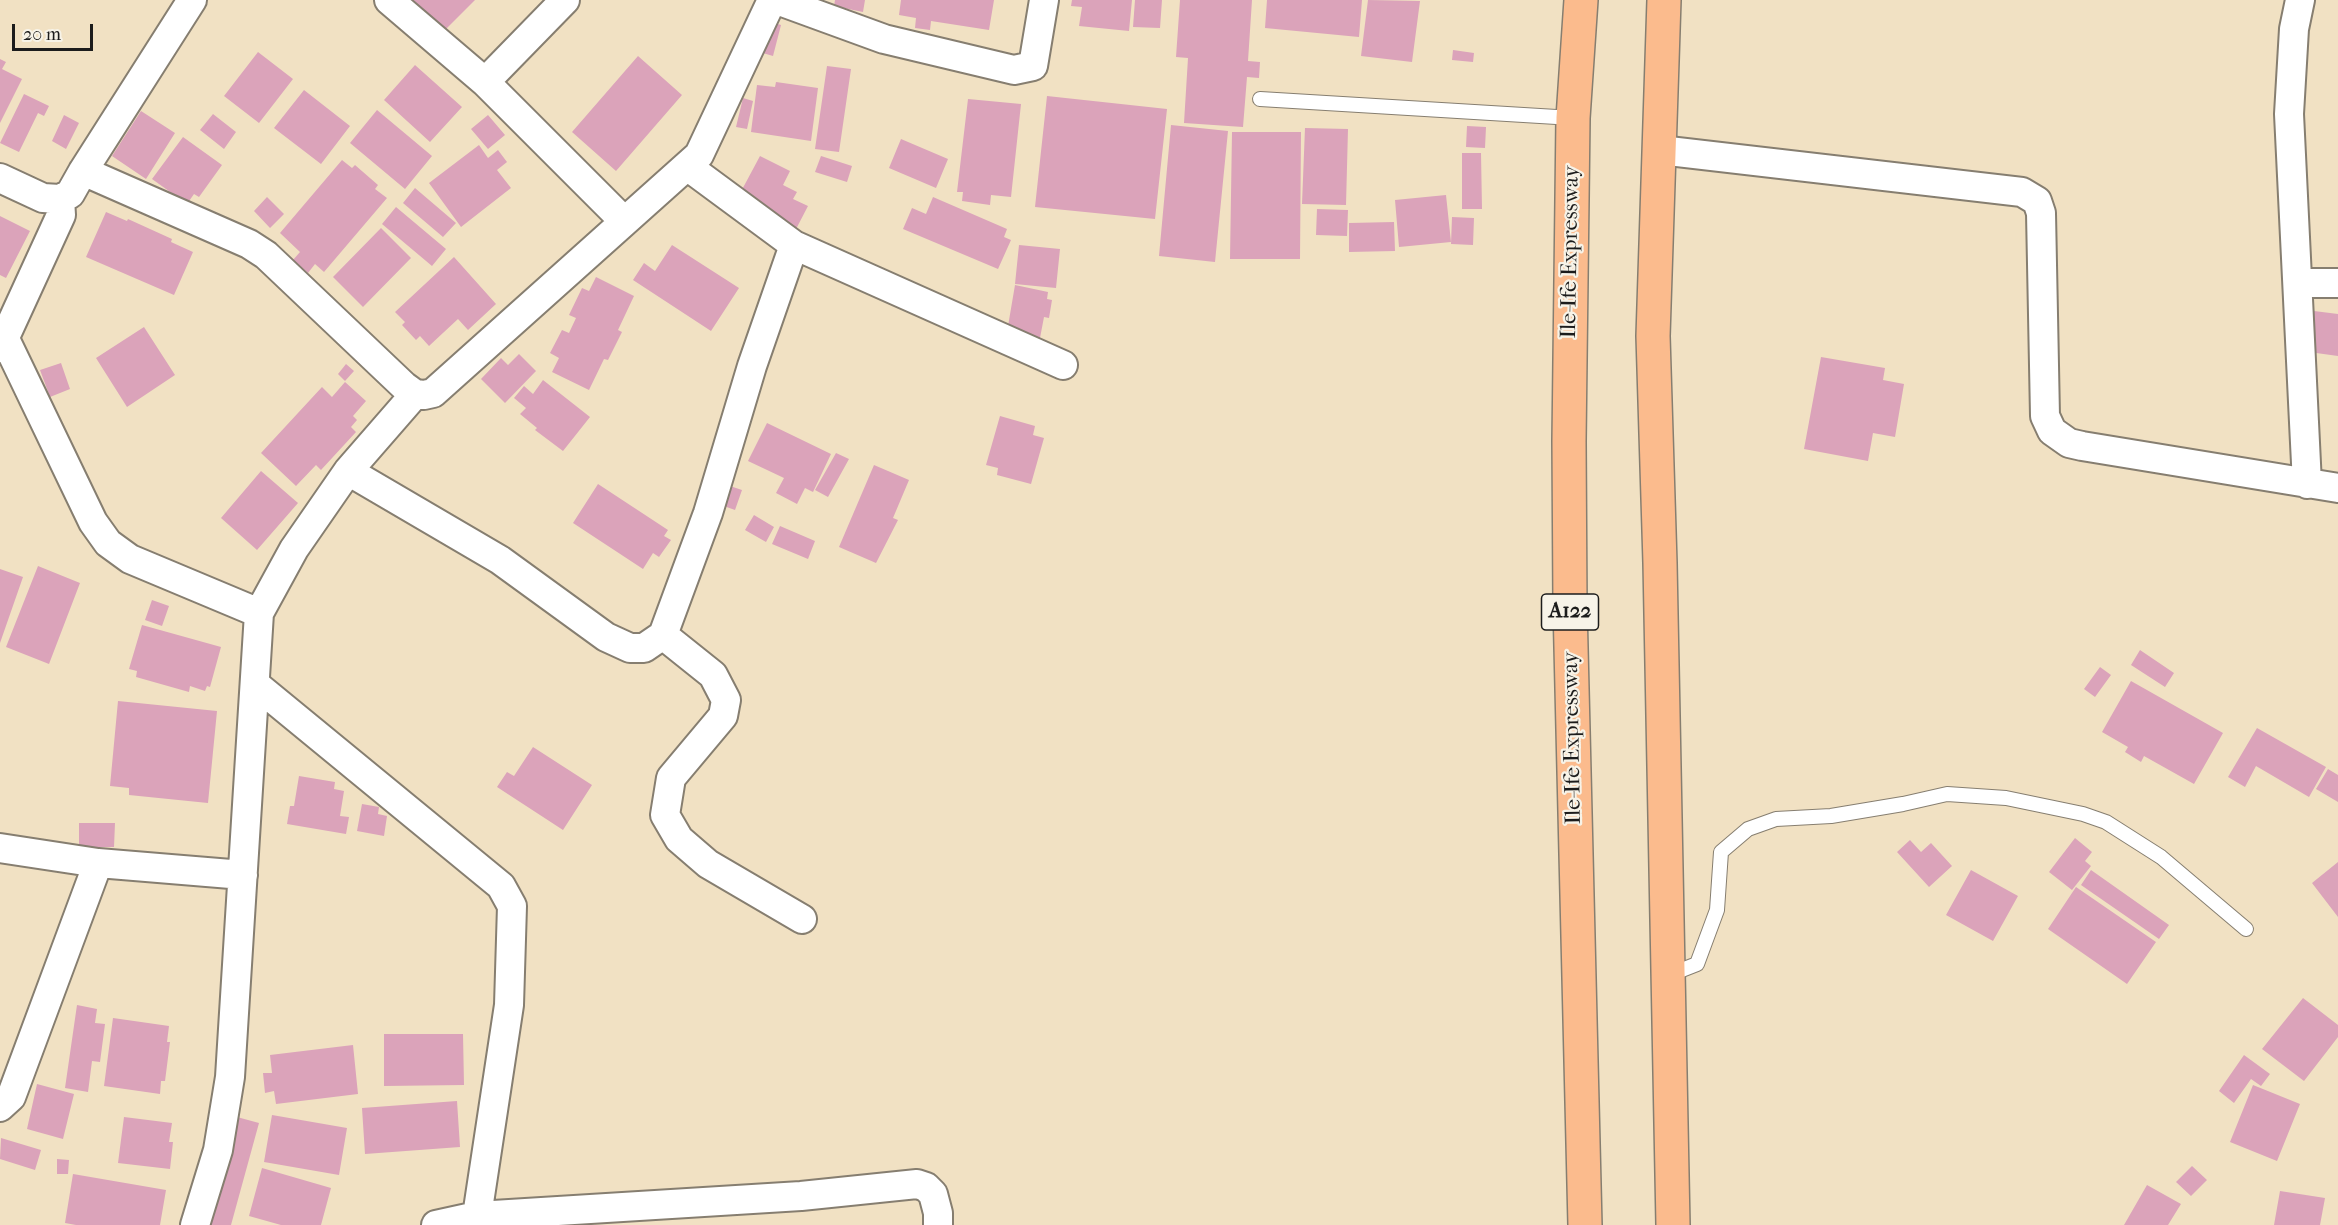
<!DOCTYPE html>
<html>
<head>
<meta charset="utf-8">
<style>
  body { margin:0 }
  #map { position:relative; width:2338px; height:1225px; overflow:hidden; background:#f1e1c3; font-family:"IM FELL French Canon",serif }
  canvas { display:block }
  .scale { position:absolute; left:12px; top:24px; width:81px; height:27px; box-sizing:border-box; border:3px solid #1c1c1c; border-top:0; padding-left:8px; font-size:18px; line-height:21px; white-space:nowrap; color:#1c1c1c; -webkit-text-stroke:4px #f7f3e8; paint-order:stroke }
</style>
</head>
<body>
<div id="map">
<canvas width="2338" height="1225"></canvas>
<div class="scale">20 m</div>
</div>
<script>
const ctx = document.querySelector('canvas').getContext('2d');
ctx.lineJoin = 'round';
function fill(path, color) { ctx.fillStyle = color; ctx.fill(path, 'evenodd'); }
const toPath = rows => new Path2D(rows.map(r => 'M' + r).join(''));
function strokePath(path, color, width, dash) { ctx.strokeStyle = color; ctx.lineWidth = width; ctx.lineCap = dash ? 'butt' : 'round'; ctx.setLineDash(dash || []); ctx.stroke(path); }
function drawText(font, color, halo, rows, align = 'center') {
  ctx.font = font + ' "IM FELL French Canon",serif'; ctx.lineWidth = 4.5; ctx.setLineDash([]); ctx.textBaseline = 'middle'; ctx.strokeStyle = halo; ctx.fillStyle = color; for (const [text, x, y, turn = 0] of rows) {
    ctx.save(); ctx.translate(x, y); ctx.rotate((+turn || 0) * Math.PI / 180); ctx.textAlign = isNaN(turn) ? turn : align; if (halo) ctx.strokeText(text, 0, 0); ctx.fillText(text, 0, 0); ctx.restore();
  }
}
const building = toPath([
  [413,0,475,0,445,30],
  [835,0,865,0,863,12,834,6],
  [901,0,994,0,989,30,931,21,930,30,915,28,916,18,899,15],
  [1072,0,1132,0,1129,31,1079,26,1082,7,1071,6],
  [1135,0,1162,0,1160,28,1133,27],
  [1180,0,1252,0,1248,61,1260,62,1259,78,1247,77,1243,127,1184,123,1188,58,1176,57],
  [1267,0,1362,0,1359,37,1265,28],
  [1368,0,1420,1,1412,62,1361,56],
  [765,20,781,25,773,56,756,51],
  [1453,50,1474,53,1473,62,1452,60],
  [258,52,293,79,259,123,224,96],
  [638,56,682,95,616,171,572,132],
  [0,59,6,62,2,69,22,79,0,123],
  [415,65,462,107,430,142,384,100],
  [827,66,851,69,839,152,815,149],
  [776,82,818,88,811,141,751,132,757,85,775,87],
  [304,90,350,126,321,164,274,128],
  [24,94,49,106,44,116,38,113,19,152,0,143],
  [1047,96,1167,109,1155,219,1035,207],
  [743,98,753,101,747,129,736,127],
  [968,99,1021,104,1011,197,991,195,990,205,962,201,963,192,957,192],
  [377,110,432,156,405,189,350,143],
  [141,111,175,133,146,179,112,156],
  [213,114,236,132,224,149,200,130],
  [64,115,79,123,66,149,52,141],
  [488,115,505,135,488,149,471,129],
  [1171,125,1228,131,1215,262,1159,256],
  [1467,126,1486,127,1485,148,1466,147],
  [1305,128,1348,129,1346,205,1302,204],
  [1232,132,1301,132,1300,259,1230,259],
  [183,137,222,165,199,197,194,194,187,204,152,179],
  [901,139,948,159,936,188,889,168],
  [479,145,488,158,498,150,507,162,497,170,511,188,461,227,429,183],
  [1462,153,1481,153,1482,209,1462,209],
  [760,156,790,171,783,185,797,192,793,199,808,206,795,231,737,199],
  [821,156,852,166,847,182,815,172],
  [342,160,352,168,355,165,378,185,375,189,387,198,324,272,315,264,308,273,293,260,300,252,280,233],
  [415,188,456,223,443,237,403,203],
  [1446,195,1451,242,1399,247,1395,200],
  [267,197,284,214,270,228,254,211],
  [933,197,1007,229,1004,237,1011,240,998,269,903,229,912,208,926,214],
  [396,207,446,249,432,266,382,224],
  [1317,209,1348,210,1347,236,1316,235],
  [106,212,127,221,128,219,172,239,171,242,193,252,174,295,86,257],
  [0,216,30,231,6,278,0,275],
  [1452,217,1474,218,1473,245,1451,244],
  [1394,222,1395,251,1349,252,1349,223],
  [381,228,411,258,363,307,333,277],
  [672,245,739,288,711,331,633,280,644,263,655,271],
  [1019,245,1060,249,1056,288,1015,284],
  [454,257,496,304,468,330,458,319,429,346,420,336,416,340,402,325,405,322,395,312],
  [596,277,634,296,618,330,622,332,608,360,604,359,589,390,552,372,559,358,550,353,562,330,569,333,576,318,569,315,582,288,589,291],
  [1015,285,1048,292,1047,299,1052,300,1049,318,1044,317,1040,338,1007,332],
  [2314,311,2338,314,2338,356,2309,352],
  [144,327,175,375,127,407,96,358],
  [519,354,536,371,505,403,481,379,501,358,508,365],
  [1821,357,1885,368,1883,380,1904,384,1895,437,1873,433,1868,461,1804,449],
  [61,363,70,389,50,397,40,370],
  [346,364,354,371,345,381,338,374],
  [543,380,590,417,563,451,535,430,537,428,520,414,526,408,514,398,524,386,533,394],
  [345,382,366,401,353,416,357,420,351,427,356,432,321,470,316,465,296,486,261,453,322,387,332,397],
  [1000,416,1035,426,1033,435,1044,438,1031,484,997,475,998,468,986,465],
  [767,423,831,454,813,492,805,488,797,504,776,493,784,478,748,461],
  [836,453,849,459,828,497,815,490],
  [874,465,909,480,893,518,898,520,876,563,839,547],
  [261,471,298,503,257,550,221,518],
  [598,484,668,530,664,536,671,540,659,557,653,553,643,569,573,523],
  [727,485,742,490,735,510,721,505],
  [754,515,774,527,766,542,745,530],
  [780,526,815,541,808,559,772,544],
  [38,566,80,583,49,664,6,647],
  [0,569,23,577,0,643],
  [152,600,169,606,162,626,145,620],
  [142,625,221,647,210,687,207,686,205,691,190,686,189,692,136,677,137,671,129,669],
  [2140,650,2174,673,2165,687,2131,665],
  [2100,667,2111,675,2095,697,2084,689],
  [2131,681,2223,733,2194,784,2144,756,2141,762,2125,752,2128,747,2102,732],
  [118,701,217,711,208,803,129,795,129,788,110,786],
  [2257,728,2326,767,2309,797,2256,766,2245,787,2228,777],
  [533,747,592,785,563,830,497,787,507,772,514,776],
  [2328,769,2338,775,2338,802,2316,789],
  [299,776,335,782,334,789,344,791,340,816,349,817,346,834,287,824,290,806,294,806],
  [362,804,379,807,378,814,387,816,384,836,357,831],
  [79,823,115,823,114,847,79,847],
  [2075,838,2092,852,2085,861,2091,866,2072,890,2049,872],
  [1910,840,1921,852,1931,843,1952,866,1929,887,1897,852],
  [2338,862,2338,917,2312,883],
  [1971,870,2018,896,1993,941,1946,915],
  [2091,870,2169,925,2159,939,2081,885],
  [2076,887,2156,942,2127,984,2048,929],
  [2303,998,2338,1025,2338,1037,2304,1081,2262,1049],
  [77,1005,97,1009,95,1023,105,1024,100,1062,92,1061,88,1092,65,1088],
  [113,1018,169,1026,167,1042,170,1042,165,1081,161,1081,160,1094,104,1086],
  [384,1034,463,1034,464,1085,384,1086],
  [353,1045,358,1094,276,1104,274,1091,265,1093,263,1073,272,1073,270,1055],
  [2244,1055,2270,1074,2261,1086,2251,1079,2234,1103,2219,1091],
  [37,1084,74,1094,63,1139,27,1129],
  [2253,1085,2300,1104,2277,1161,2230,1142],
  [457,1101,460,1147,365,1154,362,1108],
  [272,1115,347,1128,339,1175,264,1162],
  [124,1117,172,1123,169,1142,173,1142,170,1169,118,1163],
  [237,1117,259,1123,231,1225,207,1225],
  [1,1138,41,1150,35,1170,0,1159],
  [57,1159,69,1160,68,1174,57,1174],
  [2192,1166,2207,1180,2191,1196,2176,1182],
  [262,1168,331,1188,321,1225,281,1225,249,1216],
  [73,1174,166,1190,160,1225,76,1225,65,1223],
  [2147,1185,2181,1204,2168,1225,2124,1225],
  [2280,1191,2325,1198,2320,1225,2274,1225]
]);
const lane = toPath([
  [1260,99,1573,118],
  [1669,975,1697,964,1717,910,1721,852,1748,829,1776,819,1831,816,1903,804,1947,794,2006,798,2083,814,2106,822,2161,857,2246,929]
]);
const street = toPath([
  [389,0,485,82,624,221],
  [777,0,884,39,1014,70,1033,66,1044,0],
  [2300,0,2294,29,2289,114,2307,484],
  [485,82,565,0],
  [1660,150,2022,192,2037,201,2041,213,2045,416,2052,431,2069,443,2082,446,2338,488],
  [687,166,794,245,1063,365],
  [83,171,249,244,266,255,404,386,415,394,424,395,433,393,699,155,772,0],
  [0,178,43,198,60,199,70,194,83,171,192,0],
  [2298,283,2338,283],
  [5,339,93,522,108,543,130,559,259,613],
  [0,348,61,215,60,199],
  [348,471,500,560,606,637,630,648,644,648,663,635,708,513,752,366,794,245],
  [663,635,713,675,726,700,723,716,671,778,665,815,679,839,708,864,802,919],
  [255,684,501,886,512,906,509,1005,477,1216],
  [0,848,98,863,243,875],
  [0,1107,11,1097,98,863],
  [195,1225,218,1150,230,1077,259,613,294,549,348,471,415,394],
  [436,1225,477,1216,801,1196,917,1184,926,1187,933,1194,938,1213,938,1225]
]);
const highway = toPath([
  [1581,0,1573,118,1569,441,1570,606,1585,1225],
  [1664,0,1653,336,1660,563,1673,1225]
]);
const shields = [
  [1570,612,57]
];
const shieldNames = [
  ["A122",1570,612]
];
const streetNames = [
  ["Ile-Ife Expressway",1571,252,-89],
  ["Ile-Ife Expressway",1573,738,-91]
];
fill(building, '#dba3ba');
strokePath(lane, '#867e70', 16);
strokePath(street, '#867e70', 32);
strokePath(highway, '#867e70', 36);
strokePath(lane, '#fff', 14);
strokePath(street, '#fff', 28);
strokePath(highway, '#fbbb8d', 33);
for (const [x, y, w] of shields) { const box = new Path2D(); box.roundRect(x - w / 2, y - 18, w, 36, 4.5); ctx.fillStyle = '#f7f3e8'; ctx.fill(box); strokePath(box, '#1c1c1c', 1.5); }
drawText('bold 21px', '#1c1c1c', null, shieldNames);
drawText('22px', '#1c1c1c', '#f7f3e8', streetNames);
</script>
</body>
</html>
